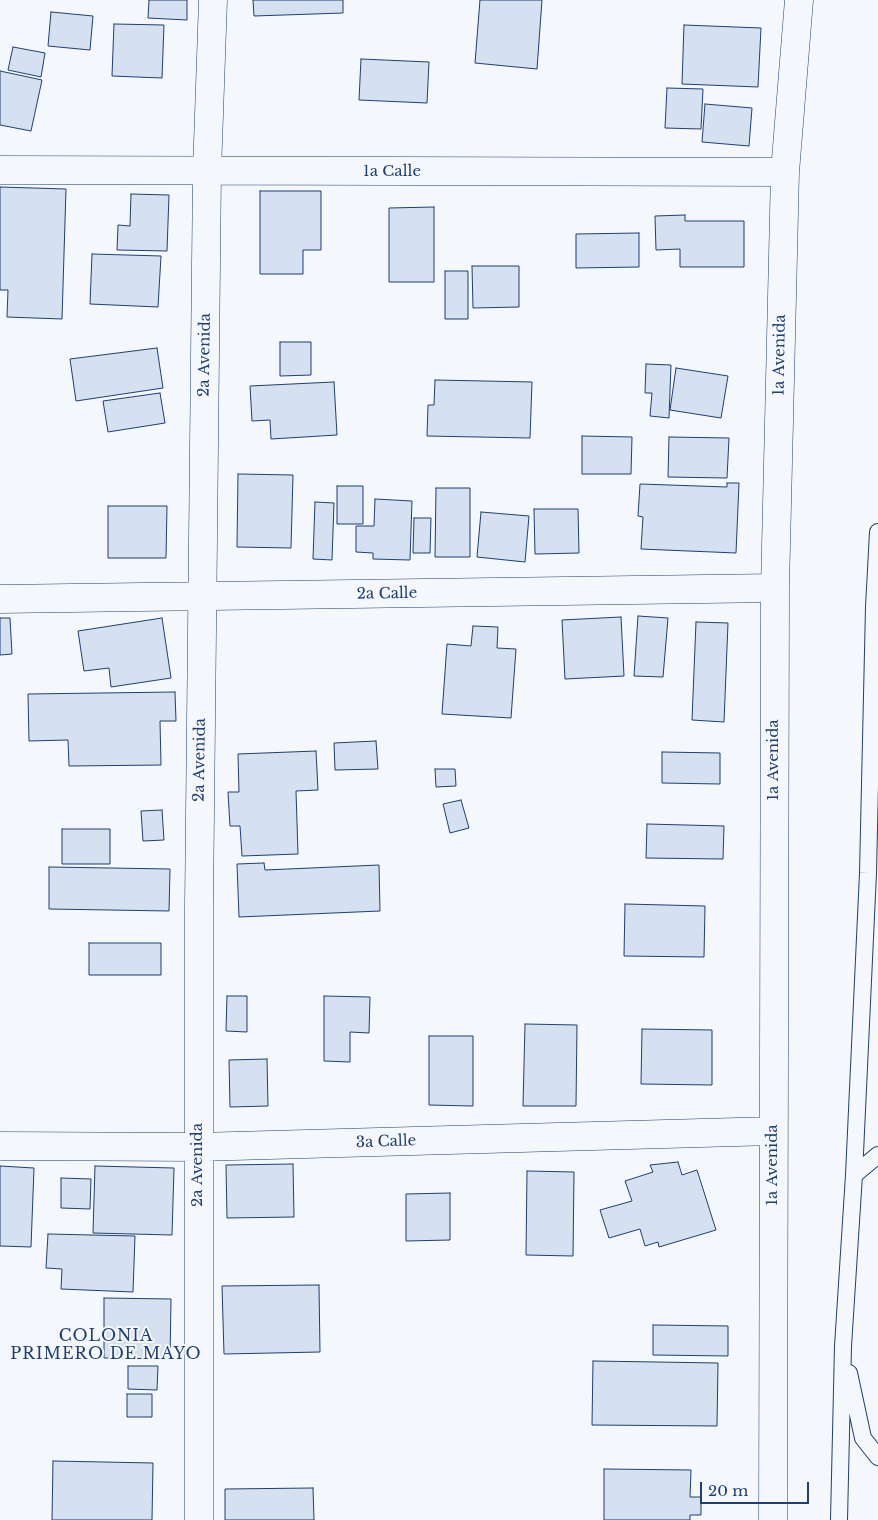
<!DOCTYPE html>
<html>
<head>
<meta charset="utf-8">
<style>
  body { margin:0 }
  #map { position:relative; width:878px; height:1520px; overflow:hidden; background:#f4f7fb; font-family:"Libre Baskerville",serif }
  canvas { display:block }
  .scale { position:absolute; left:700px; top:1482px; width:109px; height:22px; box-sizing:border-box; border:2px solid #1d3f73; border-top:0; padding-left:6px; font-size:15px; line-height:18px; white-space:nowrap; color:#1d3f73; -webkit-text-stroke:4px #f4f7fb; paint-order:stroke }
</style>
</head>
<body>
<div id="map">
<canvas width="878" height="1520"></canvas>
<div class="scale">20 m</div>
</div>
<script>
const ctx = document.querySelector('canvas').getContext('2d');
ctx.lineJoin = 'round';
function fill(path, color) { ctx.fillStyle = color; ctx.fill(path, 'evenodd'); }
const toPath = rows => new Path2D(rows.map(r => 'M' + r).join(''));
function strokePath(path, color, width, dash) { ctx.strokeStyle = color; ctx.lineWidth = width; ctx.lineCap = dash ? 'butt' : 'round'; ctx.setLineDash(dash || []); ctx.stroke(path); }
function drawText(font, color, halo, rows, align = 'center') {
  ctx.font = font + ' "Libre Baskerville",serif'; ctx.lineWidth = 4; ctx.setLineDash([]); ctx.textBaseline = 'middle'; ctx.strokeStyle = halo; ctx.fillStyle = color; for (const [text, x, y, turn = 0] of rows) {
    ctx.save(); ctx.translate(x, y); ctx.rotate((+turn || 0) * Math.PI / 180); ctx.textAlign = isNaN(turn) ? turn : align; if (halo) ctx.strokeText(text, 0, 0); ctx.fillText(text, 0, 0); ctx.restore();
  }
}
const building = toPath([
  [149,0,187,0,187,20,148,18,149,0],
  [253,0,343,0,343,13,254,16,253,0],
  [480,0,542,0,537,69,475,63,480,0],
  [51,12,93,16,90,50,48,46,51,12],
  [114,24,164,25,162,78,112,76,114,24],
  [684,25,761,28,758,87,682,84,684,25],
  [13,47,45,53,41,77,8,70,13,47],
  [361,59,429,62,427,103,359,100,361,59],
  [0,71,42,80,31,131,0,125,0,71],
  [667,88,703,89,701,129,665,128,667,88],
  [705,104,752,108,749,146,702,142,705,104],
  [0,187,66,189,62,319,7,317,8,290,0,290,0,187],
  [260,191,321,191,321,250,303,250,303,274,260,274,260,191],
  [131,194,169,195,167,251,117,250,118,225,130,226,131,194],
  [434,207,434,282,389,282,389,208,434,207],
  [685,215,685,221,744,221,744,267,680,267,680,249,656,250,655,216,685,215],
  [639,233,639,267,576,268,576,234,639,233],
  [92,254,161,256,158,307,90,304,92,254],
  [472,266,519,266,519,307,473,308,472,266],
  [445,271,468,271,468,319,445,319,445,271],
  [280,342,311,342,311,375,280,376,280,342],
  [157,348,163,388,76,401,70,359,157,348],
  [646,364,671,365,669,418,650,416,652,393,645,393,646,364],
  [676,368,728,376,721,418,670,410,676,368],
  [435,380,532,382,530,438,427,436,428,405,434,405,435,380],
  [334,382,337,435,271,439,270,420,252,421,250,386,334,382],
  [160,393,165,423,108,432,103,401,160,393],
  [582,436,632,437,631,474,582,474,582,436],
  [669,437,729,438,727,478,668,477,669,437],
  [238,474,293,475,291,548,237,547,238,474],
  [727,483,739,483,736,553,641,549,643,517,638,516,640,484,727,487,727,483],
  [337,486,363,486,363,524,337,524,337,486],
  [436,488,470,488,470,557,435,557,436,488],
  [375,499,412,501,410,560,373,559,373,553,356,552,356,526,374,526,375,499],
  [315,502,334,503,332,560,313,559,315,502],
  [108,506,167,506,166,558,108,558,108,506],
  [534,509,578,509,579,553,535,554,534,509],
  [481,512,529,516,525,562,477,557,481,512],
  [414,518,431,518,430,553,413,553,414,518],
  [638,616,668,618,663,677,634,676,638,616],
  [621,617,624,676,565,679,562,620,621,617],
  [0,618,10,618,12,654,0,655,0,618],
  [162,618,171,678,111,687,109,668,84,671,78,631,162,618],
  [696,622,728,623,724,722,692,720,696,622],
  [473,626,498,627,497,648,516,649,511,718,442,714,447,644,471,646,473,626],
  [175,692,176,721,160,721,161,765,69,766,68,740,29,741,28,694,175,692],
  [376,741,378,769,335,770,334,743,376,741],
  [316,751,318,790,296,791,298,854,242,856,240,826,230,826,228,792,239,792,238,754,316,751],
  [662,752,720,753,720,784,662,783,662,752],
  [435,769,455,769,456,786,436,787,435,769],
  [461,800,469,828,450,833,443,804,461,800],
  [162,810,164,840,143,841,141,811,162,810],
  [647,824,724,826,723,859,646,858,647,824],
  [62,829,110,829,110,864,62,864,62,829],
  [264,863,265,870,379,865,380,911,239,917,237,864,264,863],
  [49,867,170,869,169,911,49,909,49,867],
  [625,904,705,906,704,957,624,956,625,904],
  [89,943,161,943,161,975,89,975,89,943],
  [227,996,247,996,247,1032,226,1031,227,996],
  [324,996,370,997,369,1033,350,1032,350,1062,324,1061,324,996],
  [525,1024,577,1025,576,1106,523,1106,525,1024],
  [642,1029,712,1030,712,1085,641,1084,642,1029],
  [429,1036,473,1036,473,1106,429,1105,429,1036],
  [267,1059,268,1106,230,1107,229,1060,267,1059],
  [678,1162,682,1175,697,1170,716,1230,659,1247,658,1242,645,1246,640,1229,609,1238,600,1210,632,1201,625,1181,653,1172,650,1165,678,1162],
  [293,1164,294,1217,227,1218,226,1165,293,1164],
  [0,1166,34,1168,31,1247,0,1246,0,1166],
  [95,1166,174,1168,172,1235,93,1233,95,1166],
  [527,1171,574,1172,573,1256,526,1255,527,1171],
  [61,1178,91,1179,90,1209,61,1208,61,1178],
  [450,1193,450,1240,406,1241,406,1194,450,1193],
  [48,1234,135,1236,133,1292,61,1289,62,1269,46,1268,48,1234],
  [319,1285,320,1352,224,1354,222,1286,319,1285],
  [104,1298,171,1299,170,1359,104,1358,104,1298],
  [653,1325,728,1326,728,1356,653,1355,653,1325],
  [593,1361,718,1363,717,1426,592,1425,593,1361],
  [128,1366,158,1366,157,1390,128,1389,128,1366],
  [127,1394,152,1394,152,1417,127,1417,127,1394],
  [53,1461,153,1463,152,1520,52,1520,53,1461],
  [604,1469,691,1470,690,1497,701,1497,701,1515,690,1515,690,1520,604,1520,604,1469],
  [313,1488,314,1520,225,1520,225,1489,313,1488]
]);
const lane = toPath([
  [854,1175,878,1155],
  [849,1373,863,1438,878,1457],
  [839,1520,843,1346,854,1175,868,873,874,607,878,532]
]);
const street = toPath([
  [0,170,785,172],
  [0,599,775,588],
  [0,1146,198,1147,773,1131],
  [199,1520,199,905,207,172,213,0],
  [773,1520,775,588,785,172,799,0]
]);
const streetNames = [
  ["1a Calle",392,172],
  ["2a Avenida",205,355,-89],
  ["1a Avenida",780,355,-89],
  ["2a Calle",387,594,-1],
  ["2a Avenida",200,760,-89],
  ["1a Avenida",774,760,-90],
  ["3a Calle",386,1142,-2],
  ["2a Avenida",198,1165,-90],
  ["1a Avenida",773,1165,-90]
];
const neighbourhoodNames = [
  ["COLONIA",106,1336],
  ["PRIMERO DE MAYO",106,1354]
];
fill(building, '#d5e0f0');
strokePath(building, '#1d3f73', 1);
strokePath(lane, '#1d3f73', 18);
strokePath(street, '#1d3f73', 29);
strokePath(lane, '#f4f7fb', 16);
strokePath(street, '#f4f7fb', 28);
drawText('15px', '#1d3f73', '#f4f7fb', streetNames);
ctx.letterSpacing = '1px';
drawText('16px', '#1d3f73', '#f4f7fb', neighbourhoodNames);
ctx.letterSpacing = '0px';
</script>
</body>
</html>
